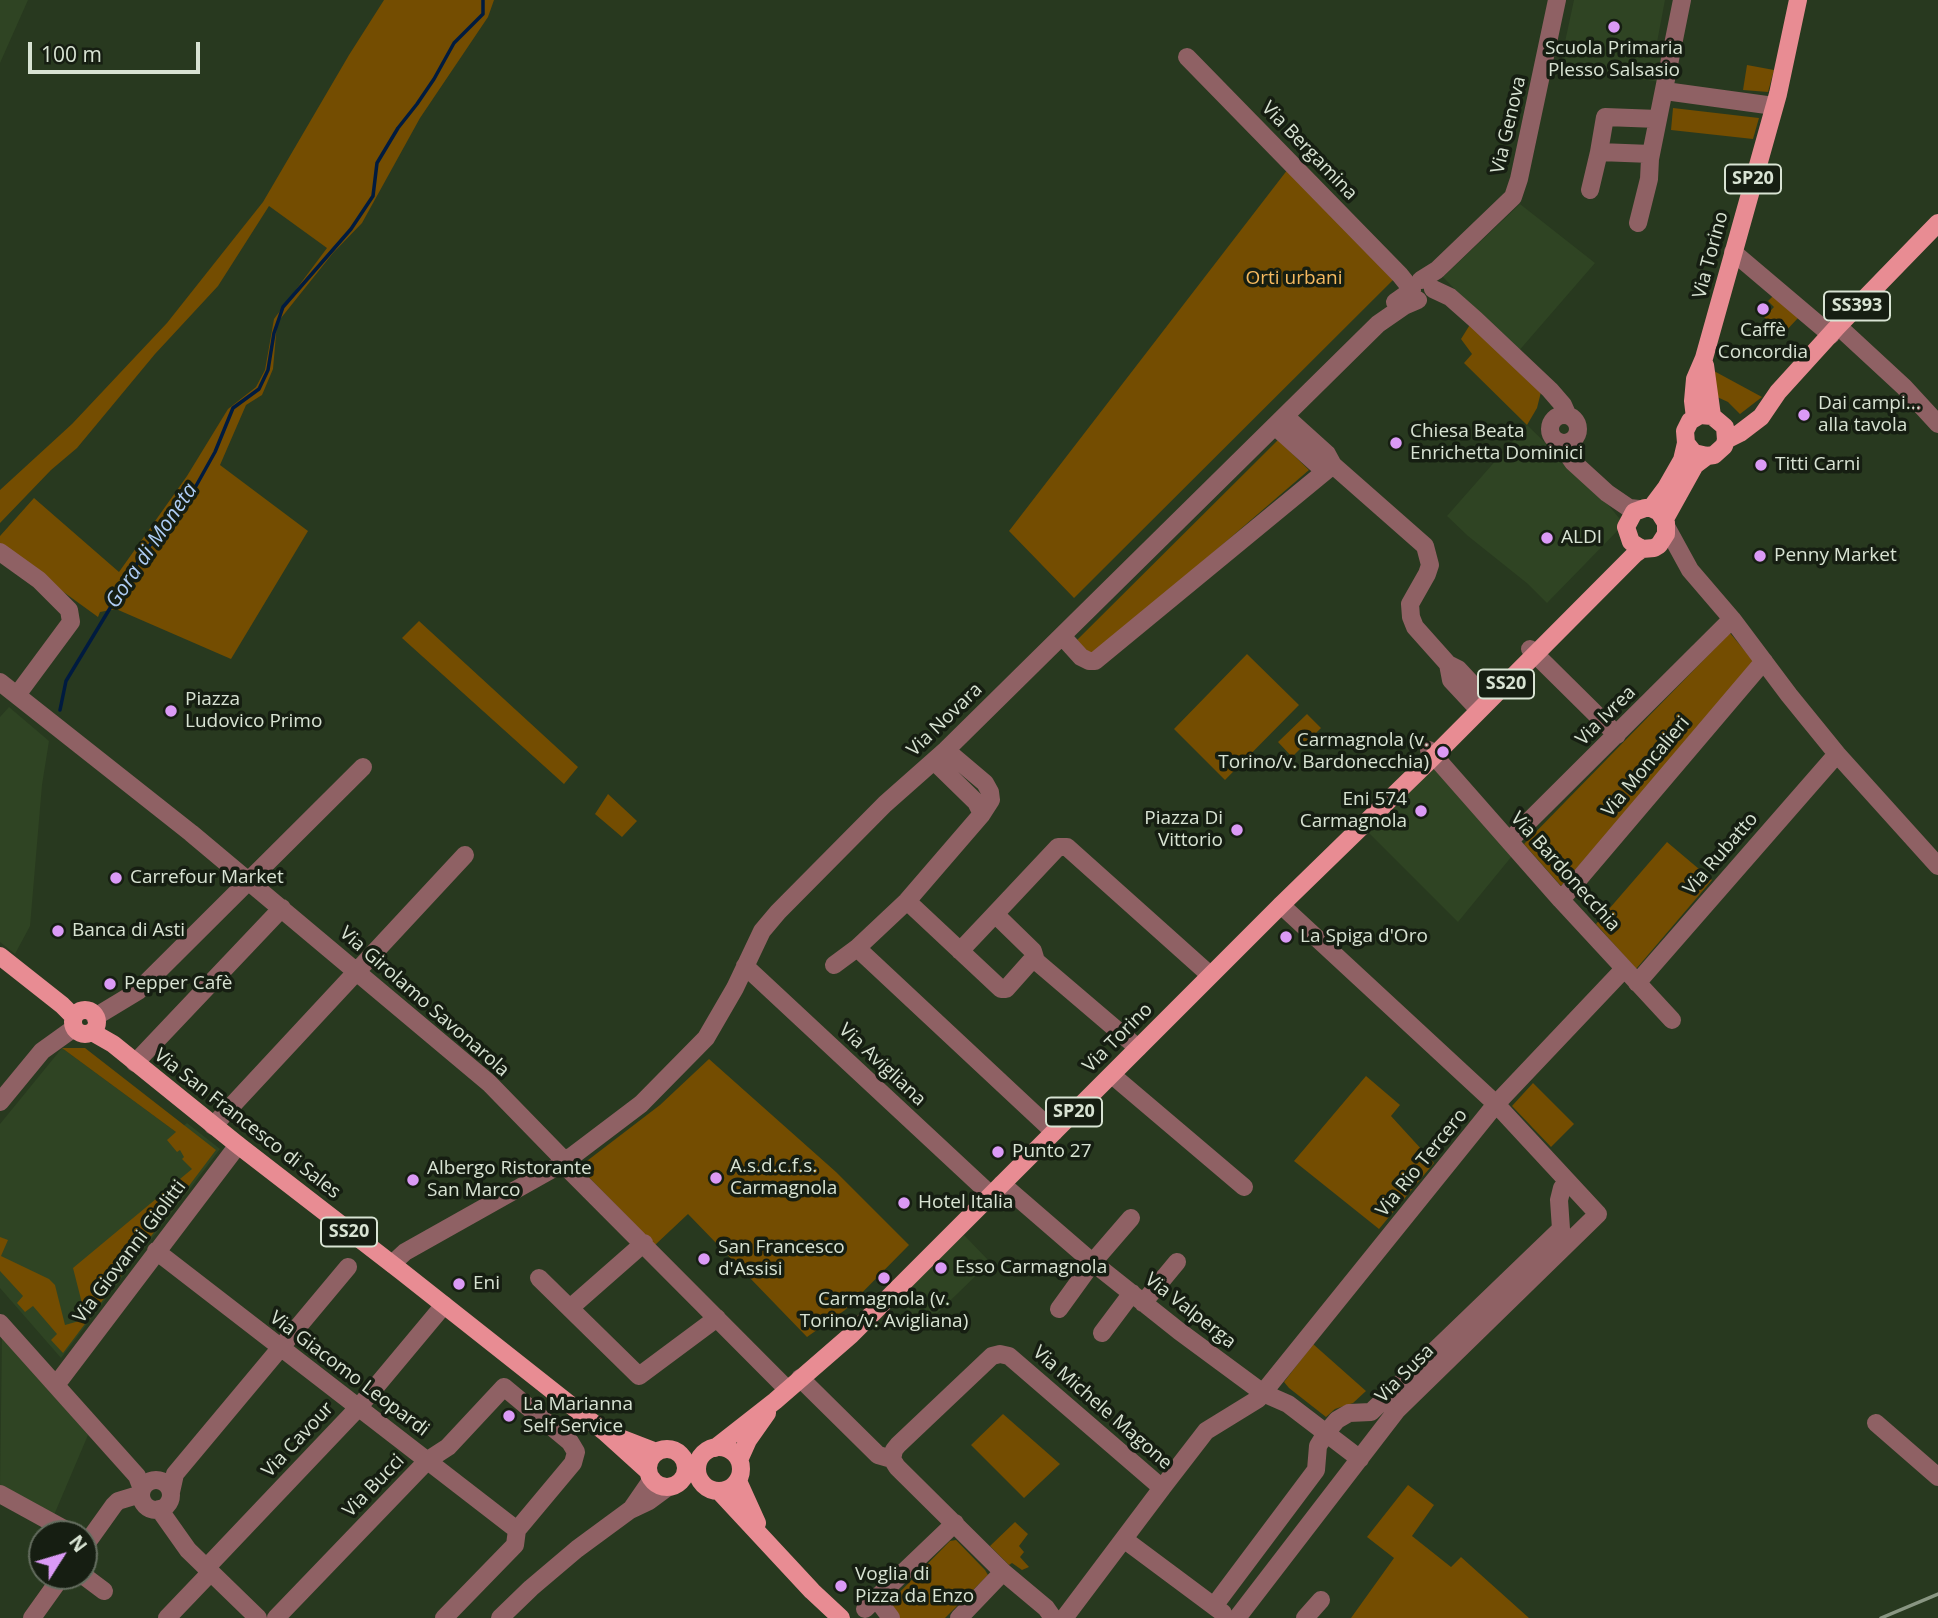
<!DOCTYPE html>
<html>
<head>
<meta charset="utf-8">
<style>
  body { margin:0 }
  #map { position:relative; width:1938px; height:1618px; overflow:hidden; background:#28391f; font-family:"Open Sans",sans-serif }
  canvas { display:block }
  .north { position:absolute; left:28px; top:1520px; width:70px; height:70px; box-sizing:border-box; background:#161e12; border:2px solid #646d5f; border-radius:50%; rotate:53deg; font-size:19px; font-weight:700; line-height:28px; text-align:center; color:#d8e3d3 }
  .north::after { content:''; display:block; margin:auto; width:24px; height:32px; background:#db9af6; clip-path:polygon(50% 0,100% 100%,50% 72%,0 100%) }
  .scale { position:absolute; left:28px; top:42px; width:172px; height:32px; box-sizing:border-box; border:4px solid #d8e3d3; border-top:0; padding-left:9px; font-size:21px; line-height:24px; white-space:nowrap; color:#d8e3d3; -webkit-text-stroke:5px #161e12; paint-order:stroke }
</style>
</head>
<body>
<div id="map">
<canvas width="1938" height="1618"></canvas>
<div class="north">N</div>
<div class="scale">100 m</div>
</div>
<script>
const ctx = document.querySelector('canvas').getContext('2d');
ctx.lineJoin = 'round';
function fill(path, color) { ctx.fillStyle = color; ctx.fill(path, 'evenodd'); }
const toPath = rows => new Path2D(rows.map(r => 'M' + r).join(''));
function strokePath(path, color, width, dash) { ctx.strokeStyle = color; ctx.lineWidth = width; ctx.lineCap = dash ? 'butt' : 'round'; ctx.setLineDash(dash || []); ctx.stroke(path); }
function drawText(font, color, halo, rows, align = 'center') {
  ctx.font = font + ' "Open Sans",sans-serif'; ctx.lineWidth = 7; ctx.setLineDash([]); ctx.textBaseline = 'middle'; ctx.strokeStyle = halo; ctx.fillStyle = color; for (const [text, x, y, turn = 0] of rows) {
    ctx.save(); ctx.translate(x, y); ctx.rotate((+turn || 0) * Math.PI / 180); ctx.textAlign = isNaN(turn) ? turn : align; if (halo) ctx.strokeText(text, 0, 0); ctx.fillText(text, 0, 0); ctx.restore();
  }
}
const built = toPath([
  [0,0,28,0,0,63],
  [1574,0,1665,0,1655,53,1669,60,1659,82,1560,65],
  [1520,204,1595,263,1517,353,1443,277],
  [1527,425,1605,501,1624,524,1547,603,1528,584,1468,536,1447,516],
  [9,707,49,741,42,785,30,926,15,954,0,942,0,717],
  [1433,766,1512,856,1458,922,1368,832],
  [62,1048,176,1132,187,1123,220,1149,61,1358,0,1288,0,1124],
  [964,1235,990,1262,923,1327,897,1299],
  [2,1336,88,1435,54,1515,0,1487]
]);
const green = toPath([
  [384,0,494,0,488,17,420,118,362,223,333,253,277,323,273,369,262,395,246,405,220,465,308,531,231,659,116,609,100,612,98,617,0,546,0,536,34,498,119,572,187,476,228,409,256,387,265,370,274,319,327,248,269,206,218,286,155,354,77,448,51,470,0,523,0,490,72,424,167,323,232,241,263,202,349,55],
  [1747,65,1774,70,1768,92,1743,90],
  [1673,108,1759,118,1753,139,1671,130],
  [1288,169,1393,280,1074,598,1009,531],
  [1773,296,1798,318,1783,334,1764,317,1774,307,1768,301],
  [1471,323,1541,392,1537,408,1527,425,1464,363,1472,354,1461,339],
  [1714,371,1762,397,1740,414,1728,402,1715,396],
  [1278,440,1309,470,1092,657,1077,640],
  [419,621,578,767,564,784,402,638],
  [1730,633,1756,664,1561,886,1524,844],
  [1247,654,1299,705,1225,780,1174,729],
  [1307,714,1321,728,1292,757,1278,742],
  [608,794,637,821,622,837,595,814],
  [1667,842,1712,880,1636,969,1596,924],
  [62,1048,85,1048,216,1150,63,1353,51,1340,57,1334,33,1306,25,1312,17,1303,23,1296,0,1271,0,1237,8,1240,1,1256,49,1279,55,1285,65,1325,86,1319,73,1268,192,1169,182,1159,184,1157,180,1150,177,1152,167,1140,176,1132],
  [709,1059,836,1172,909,1245,845,1310,807,1337,688,1214,655,1245,579,1167,660,1105],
  [1366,1076,1400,1105,1391,1116,1434,1163,1379,1229,1294,1161],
  [1533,1083,1574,1124,1551,1147,1512,1106],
  [1313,1344,1366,1391,1353,1403,1335,1409,1326,1417,1289,1388,1284,1382],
  [1003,1414,1060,1464,1024,1498,971,1445],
  [1408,1485,1434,1505,1412,1536,1451,1567,1461,1557,1529,1618,1351,1618,1394,1558,1367,1537],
  [1015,1522,1028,1534,1019,1546,1024,1552,1020,1557,1029,1567,1022,1570,1012,1563,1009,1565,990,1546],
  [956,1540,985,1570,988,1575,945,1618,899,1618,890,1602,950,1541]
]);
const stream = toPath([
  [60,710,66,681,144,552,187,502,215,452,233,408,259,389,268,370,274,333,283,307,351,229,373,196,377,163,398,128,417,104,434,79,454,43,483,14,483,0]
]);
const minor = toPath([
  [1187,57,1400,275,1412,290,1395,302],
  [1665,91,1774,106],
  [1651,154,1599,152,1605,117,1658,119],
  [1590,190,1599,152],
  [1638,223,1649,179,1650,159,1682,0],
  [1733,252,1831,335],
  [1421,280,1437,270,1513,197,1519,179,1557,0],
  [1433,289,1450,297,1476,320,1550,390,1563,405,1567,414],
  [1838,326,1904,387,1938,424],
  '1550 429a14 14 0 1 1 28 0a14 14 0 1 1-28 0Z',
  [1276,427,1318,465,1333,465,1327,454,1286,417],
  [1559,442,1573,462,1607,493,1629,508,1639,509],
  [1667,528,1690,570,1732,619,1789,695,1837,754,1938,866],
  [0,552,39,580,69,610,71,622,17,695],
  [1062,636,1081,657,1089,661,1095,661,1333,465,1425,546,1430,565,1427,574,1410,604,1411,617,1415,627,1448,664],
  [1530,649,1617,735],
  [0,682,191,833,489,1083,563,1159,569,1170,787,1389],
  [1479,710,1451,680,1448,664,1458,669,1488,701],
  [1429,750,1561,900,1672,1020],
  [934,761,976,802,982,814],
  [1509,841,1732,619],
  [1561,900,1764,661],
  [907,901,1001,989,1006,989,1030,962,1036,961],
  [995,914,1058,847,1067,847,1210,975],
  [857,948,1054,1132],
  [960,951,995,914,1033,951,1036,961,1138,1048],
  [834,965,857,948,907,901,982,814,991,800,990,792,985,783,946,750],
  [745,966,991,1195],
  [1637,983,1837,754],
  [95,1017,138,991,363,767],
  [135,1063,282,908],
  [1112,1075,1244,1187],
  [0,1102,42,1051,74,1028],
  [213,1126,465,855],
  [1002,1184,1091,1261,1179,1331,1263,1393,1288,1404,1360,1459],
  [156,1251,517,1530],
  [392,1264,405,1252,558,1166,563,1159,571,1157,641,1104,706,1038,735,988,762,931,778,912,885,804,946,750,1378,324,1404,306,1418,300],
  [539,1278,639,1376,717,1318],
  [1143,1303,1177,1262],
  [570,1308,644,1243],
  [1059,1309,1093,1262,1131,1218],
  [0,1323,137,1476,142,1489],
  [1102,1333,1132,1293],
  [800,1378,878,1455,892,1459],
  [56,1385,238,1145],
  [1876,1423,1938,1477],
  '141 1495a15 15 0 1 1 30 0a15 15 0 1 1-30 0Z',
  [1162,1488,1206,1431,1258,1399,1496,1104,1624,969],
  [171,1492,175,1474,348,1267],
  [0,1494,73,1534],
  [632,1508,652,1479],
  [159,1509,188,1550,258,1618],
  [1125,1540,1223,1613],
  [84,1547,114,1505,118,1501,141,1494],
  [206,1568,358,1408,444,1305],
  [84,1576,104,1591],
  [876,1598,891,1618],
  [1214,1606,1316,1470,1318,1446,1326,1433,1337,1420,1349,1413,1371,1412,1561,1229,1559,1200,1562,1188,1567,1182],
  [865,1609,955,1523],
  [32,1618,62,1576],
  [167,1618,211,1572],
  [276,1618,428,1460,448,1447,504,1387,570,1442,576,1452,573,1463,517,1530,515,1545,444,1618],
  [500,1618,531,1588,577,1549,630,1510,649,1501,668,1487],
  [959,1618,1003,1572],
  [1053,1618,1046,1608,1003,1572,897,1467,892,1459,894,1450,898,1445,992,1356,1000,1354,1009,1356,1162,1488,1065,1617],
  [1237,1618,1397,1410,1598,1214,1496,1104,1281,905],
  [1305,1618,1321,1600]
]);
const major = toPath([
  [1705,365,1712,416],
  [1695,418,1693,401,1695,379,1704,358,1778,94,1798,0],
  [1726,440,1740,433,1761,417,1778,392,1838,326,1938,223],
  [1651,508,1666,488,1682,460,1686,443,1685,431,1690,421,1700,415,1712,416,1725,427,1726,440,1724,446,1714,455,1707,456,1694,453,1686,443],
  [1665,519,1695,465,1707,456],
  [0,956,62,1005,74,1017],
  '73 1022a12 12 0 1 1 24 0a12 12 0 1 1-24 0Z',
  [92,1032,113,1044,238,1145,401,1271,606,1433,648,1471],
  [612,1435,656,1452],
  '697 1469a22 22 0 1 1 44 0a22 22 0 1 1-44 0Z',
  [715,1448,775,1401,851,1335,1281,905,1429,761,1635,554,1642,549,1654,548,1659,545,1666,534,1666,523,1659,512,1651,508,1645,508,1634,512,1626,527,1631,542,1642,549],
  '648 1468a19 19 0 1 1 38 0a19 19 0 1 1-38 0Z',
  [739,1460,748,1440,767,1413],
  [738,1481,757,1523],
  [719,1491,812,1591,841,1618]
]);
const rail = toPath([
  [1881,1618,1938,1594]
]);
const markers = [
  [1614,27,7,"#db9af6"],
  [1763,309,7,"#db9af6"],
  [1804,415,7,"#db9af6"],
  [1396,443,7,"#db9af6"],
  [1761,465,7,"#db9af6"],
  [1547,538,7,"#db9af6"],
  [1760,556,7,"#db9af6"],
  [171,711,7,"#db9af6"],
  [1443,752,7,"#db9af6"],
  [1421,811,7,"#db9af6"],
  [1237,830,7,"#db9af6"],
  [116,878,7,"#db9af6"],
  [58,931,7,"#db9af6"],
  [1286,937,7,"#db9af6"],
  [110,984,7,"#db9af6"],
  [998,1152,7,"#db9af6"],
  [716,1178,7,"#db9af6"],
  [413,1180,7,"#db9af6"],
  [904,1203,7,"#db9af6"],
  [704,1259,7,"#db9af6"],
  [941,1268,7,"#db9af6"],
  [884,1278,7,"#db9af6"],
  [459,1284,7,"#db9af6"],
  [509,1416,7,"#db9af6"],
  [841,1586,7,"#db9af6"]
];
const shields = [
  [1753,179,56],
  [1857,306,66],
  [1506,684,56],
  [1074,1112,56],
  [349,1232,56]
];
const shieldNames = [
  ["SP20",1753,179],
  ["SS393",1857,306],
  ["SS20",1506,684],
  ["SP20",1074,1112],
  ["SS20",349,1232]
];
const poiNames = [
  ["Scuola Primaria",1614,49,"center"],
  ["Plesso Salsasio",1614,71,"center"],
  ["Caffè",1763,331,"center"],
  ["Concordia",1763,353,"center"],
  ["Dai campi...",1818,404],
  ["alla tavola",1818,426],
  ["Chiesa Beata",1410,432],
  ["Enrichetta Dominici",1410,454],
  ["Titti Carni",1775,465],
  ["ALDI",1561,538],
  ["Penny Market",1774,556],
  ["Piazza",185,700],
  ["Ludovico Primo",185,722],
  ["Carmagnola (v.",1429,741,"right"],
  ["Torino/v. Bardonecchia)",1429,763,"right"],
  ["Eni 574",1407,800,"right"],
  ["Carmagnola",1407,822,"right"],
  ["Piazza Di",1223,819,"right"],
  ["Vittorio",1223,841,"right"],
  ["Carrefour Market",130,878],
  ["Banca di Asti",72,931],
  ["La Spiga d'Oro",1300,937],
  ["Pepper Cafè",124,984],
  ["Punto 27",1012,1152],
  ["A.s.d.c.f.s.",730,1167],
  ["Carmagnola",730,1189],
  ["Albergo Ristorante",427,1169],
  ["San Marco",427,1191],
  ["Hotel Italia",918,1203],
  ["San Francesco",718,1248],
  ["d'Assisi",718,1270],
  ["Esso Carmagnola",955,1268],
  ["Eni",473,1284],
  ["Carmagnola (v.",884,1300,"center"],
  ["Torino/v. Avigliana)",884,1322,"center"],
  ["La Marianna",523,1405],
  ["Self Service",523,1427],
  ["Voglia di",855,1575],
  ["Pizza da Enzo",855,1597]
];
const streetNames = [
  ["Via Genova",1509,125,-77],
  ["Via Bergamina",1309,151,46],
  ["Via Torino",1711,255,-75],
  ["Via Ivrea",1606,716,-45],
  ["Via Novara",945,720,-44],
  ["Via Moncalieri",1646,767,-50],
  ["Via Rubatto",1721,854,-49],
  ["Via Bardonecchia",1565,872,48],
  ["Via Girolamo Savonarola",424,1002,41],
  ["Via Torino",1118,1038,-45],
  ["Via Avigliana",882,1065,43],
  ["Via San Francesco di Sales",247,1124,38],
  ["Via Rio Tercero",1422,1163,-51],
  ["Via Giovanni Giolitti",130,1252,-53],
  ["Via Valperga",1190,1311,38],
  ["Via Giacomo Leopardi",349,1374,37],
  ["Via Susa",1405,1374,-45],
  ["Via Michele Magone",1102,1408,41],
  ["Via Cavour",298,1440,-47],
  ["Via Bucci",374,1486,-46]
];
const parkNames = [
  ["Orti urbani",1294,279]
];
const waterNames = [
  ["Gora di Moneta",152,546,-56]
];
fill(built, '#2f4423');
fill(green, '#744d01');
strokePath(stream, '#001b40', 3.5);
strokePath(minor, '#8f6164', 18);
strokePath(major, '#e88c93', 18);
strokePath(rail, '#899682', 3.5);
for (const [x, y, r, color] of markers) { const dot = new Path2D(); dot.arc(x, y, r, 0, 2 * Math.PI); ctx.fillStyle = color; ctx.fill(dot); strokePath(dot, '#161e12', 2.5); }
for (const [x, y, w] of shields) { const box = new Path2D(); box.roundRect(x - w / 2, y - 14.5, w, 29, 5); ctx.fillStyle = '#161e12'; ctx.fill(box); strokePath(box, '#d8e3d3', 2); }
drawText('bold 18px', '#d8e3d3', null, shieldNames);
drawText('19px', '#d8e3d3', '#161e12', poiNames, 'left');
drawText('19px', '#d8e3d3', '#161e12', streetNames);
drawText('19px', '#f8bb60', '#161e12', parkNames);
drawText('italic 21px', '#afcdf5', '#161e12', waterNames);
</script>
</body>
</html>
